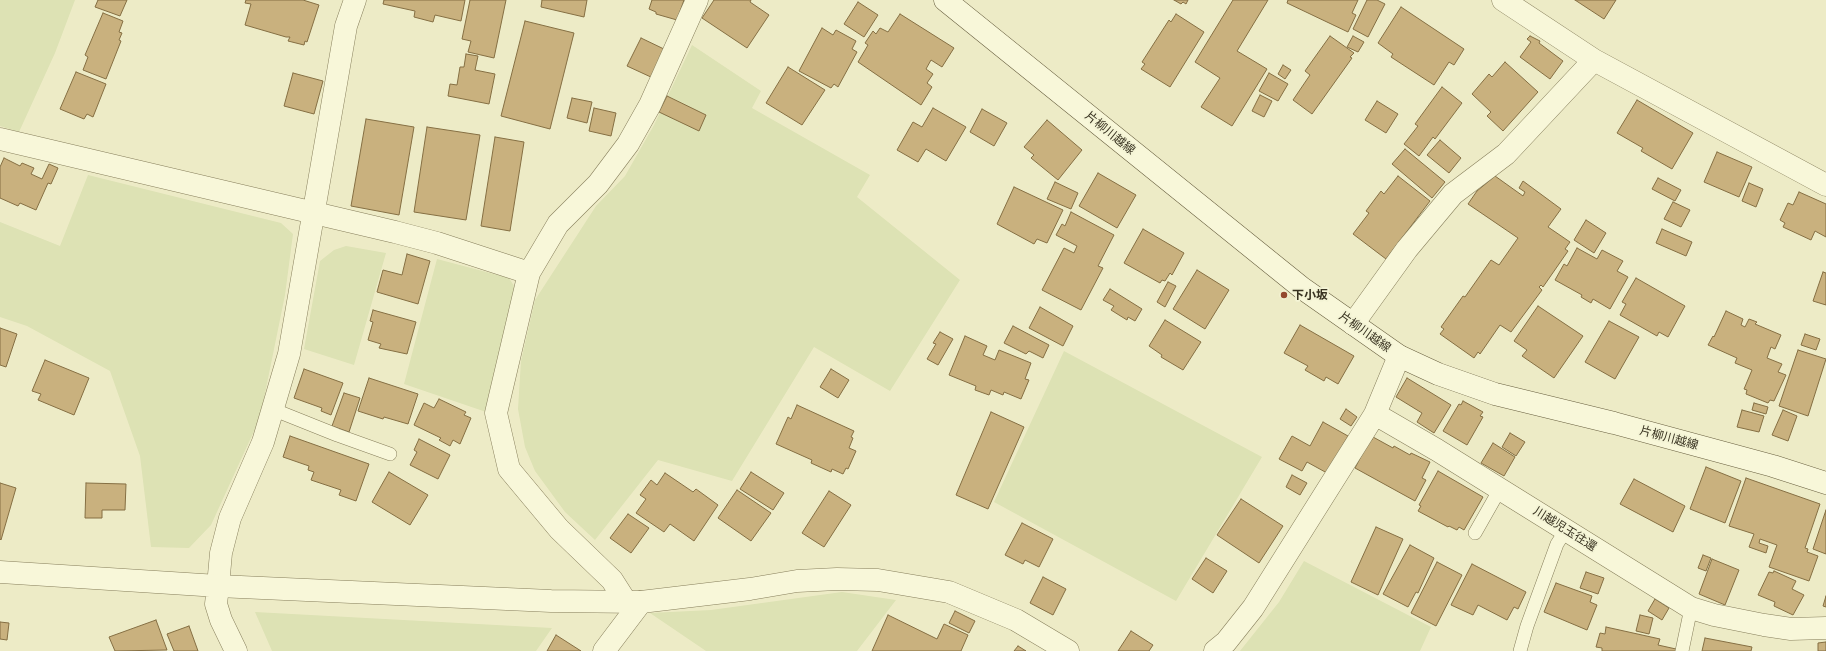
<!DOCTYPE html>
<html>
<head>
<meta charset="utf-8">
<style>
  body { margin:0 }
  canvas { display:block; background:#edebc6 }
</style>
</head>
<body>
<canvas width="1826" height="651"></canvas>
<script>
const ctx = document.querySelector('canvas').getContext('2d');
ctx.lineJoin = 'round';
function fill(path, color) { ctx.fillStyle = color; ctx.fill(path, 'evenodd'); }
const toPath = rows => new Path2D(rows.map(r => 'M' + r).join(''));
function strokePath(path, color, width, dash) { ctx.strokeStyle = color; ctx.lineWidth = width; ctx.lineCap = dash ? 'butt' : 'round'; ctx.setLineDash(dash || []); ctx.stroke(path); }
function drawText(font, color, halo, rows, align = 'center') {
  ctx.font = font + ' "Playfair Display","Noto Sans JP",serif'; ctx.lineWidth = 3.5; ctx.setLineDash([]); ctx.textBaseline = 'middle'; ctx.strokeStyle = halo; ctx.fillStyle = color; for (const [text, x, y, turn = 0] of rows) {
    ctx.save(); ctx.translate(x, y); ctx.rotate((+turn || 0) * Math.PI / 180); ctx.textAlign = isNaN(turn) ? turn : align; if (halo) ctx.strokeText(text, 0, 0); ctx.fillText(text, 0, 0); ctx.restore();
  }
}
const farmland = toPath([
  [0,0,75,0,55,53,19,132,0,126],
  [692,45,761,91,752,108,870,175,857,197,960,280,890,391,814,347,732,481,658,460,595,540,565,512,535,471,525,447,518,409,521,361,535,300,596,206,625,176,654,125],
  [88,175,281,223,293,234,285,295,260,418,211,525,189,548,151,547,140,456,110,371,27,326,0,317,0,222,60,246],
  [346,246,386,253,354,365,304,349,320,261,334,250],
  [437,259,509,278,519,294,492,414,404,384],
  [1064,351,1262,457,1176,601,994,502],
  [1304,561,1431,627,1420,651,1240,651,1279,602],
  [842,592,896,600,857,651,706,651,650,613,711,610],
  [255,612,552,628,536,651,272,651]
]);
const building = toPath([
  [98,0,127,0,120,16,95,7,98,0],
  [246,0,303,0,319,5,307,42,305,41,304,45,288,41,290,37,286,37,245,25,251,4,245,3,246,0],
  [384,0,465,0,461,21,435,15,433,22,414,17,415,11,383,4,384,0],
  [470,0,506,0,494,58,468,52,471,41,462,39,470,0],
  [542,0,587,0,584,17,541,7,542,0],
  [652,0,684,0,677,20,656,14,656,12,649,9,652,0],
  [714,0,751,0,750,2,769,15,747,48,702,18,714,0],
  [1174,0,1188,0,1186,4,1183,2,1181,4,1174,0],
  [1233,0,1268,0,1237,51,1267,69,1232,126,1201,107,1220,78,1195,62,1233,0],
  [1288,0,1358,0,1352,13,1356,15,1348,32,1287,3,1288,0],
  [1367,0,1377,0,1385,4,1368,37,1353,29,1367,0],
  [1575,0,1616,0,1604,19,1575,0],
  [858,2,878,15,864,37,844,24,858,2],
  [1401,7,1464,49,1454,65,1449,62,1434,85,1391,57,1393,54,1378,43,1401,7],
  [103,13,123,21,119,32,122,33,119,40,121,41,106,79,83,70,88,57,85,55,103,13],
  [900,14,954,48,942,67,931,60,926,69,933,74,927,83,932,87,921,105,858,62,868,45,865,43,873,31,876,34,880,28,888,32,900,14],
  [1176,14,1204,32,1170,87,1141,69,1145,64,1142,62,1169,20,1171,22,1176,14],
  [525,21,574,33,550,129,501,116,525,21],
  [822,28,833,35,836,30,856,41,852,49,857,52,838,87,834,84,831,88,799,71,822,28],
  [1330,36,1354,53,1350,57,1352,58,1312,114,1293,100,1310,75,1305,71,1330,36],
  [1353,36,1364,42,1358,52,1347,47,1353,36],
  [1530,36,1540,41,1539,43,1563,61,1550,79,1520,57,1531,42,1527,39,1530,36],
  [641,38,666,50,653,78,627,66,641,38],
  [466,54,478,56,475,70,495,74,489,104,448,96,450,84,457,85,460,67,464,67,466,54],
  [1505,62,1538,92,1503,131,1487,116,1491,112,1472,94,1489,74,1492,77,1505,62],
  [1283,65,1291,70,1285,79,1278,74,1283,65],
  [788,67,825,90,802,125,766,103,788,67],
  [76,72,106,84,93,117,87,114,84,119,60,109,76,72],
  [293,73,323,81,314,114,284,106,293,73],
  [1269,73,1288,84,1278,101,1259,91,1269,73],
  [1442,87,1462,103,1435,139,1433,137,1419,156,1404,144,1418,126,1415,124,1442,87],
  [1260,95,1272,101,1264,117,1252,111,1260,95],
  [667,96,706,115,699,131,659,112,667,96],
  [572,98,592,102,587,123,567,118,572,98],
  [1637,100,1693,133,1672,169,1641,151,1643,148,1617,133,1637,100],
  [1377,101,1398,114,1386,133,1365,120,1377,101],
  [594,108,616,113,611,136,589,131,594,108],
  [933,108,966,127,946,161,926,149,918,162,897,150,913,122,922,127,933,108],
  [982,109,1007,123,994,146,970,132,982,109],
  [366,119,414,127,399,215,351,206,366,119],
  [1047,120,1082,150,1058,180,1031,158,1034,155,1024,147,1047,120],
  [427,127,480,135,466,220,414,212,427,127],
  [495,137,524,142,510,231,481,226,495,137],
  [1440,140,1461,158,1449,173,1427,155,1440,140],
  [1405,149,1445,182,1432,198,1392,164,1405,149],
  [1717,152,1752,167,1739,197,1704,182,1717,152],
  [4,158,20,166,22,163,34,168,31,174,42,179,49,164,58,168,51,184,48,183,36,210,20,203,18,206,0,198,0,167,4,158],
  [1098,173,1136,195,1117,228,1079,206,1098,173],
  [1398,176,1430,201,1386,259,1353,234,1369,213,1366,211,1381,191,1384,194,1398,176],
  [1495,176,1523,196,1525,192,1519,188,1523,181,1561,209,1548,227,1570,242,1565,249,1568,251,1543,287,1541,285,1539,287,1542,290,1511,332,1500,325,1480,354,1478,352,1474,358,1440,334,1444,329,1441,327,1463,296,1465,297,1491,260,1499,265,1518,238,1468,204,1477,191,1495,176],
  [1658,178,1681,190,1675,201,1652,189,1658,178],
  [1055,182,1078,193,1071,209,1047,199,1055,182],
  [1749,183,1763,189,1756,207,1742,201,1749,183],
  [1014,187,1063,210,1047,243,1037,239,1034,244,997,224,1014,187],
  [1799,192,1826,204,1826,237,1815,231,1811,240,1783,227,1785,223,1780,220,1788,203,1793,205,1799,192],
  [1673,202,1690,210,1681,227,1664,219,1673,202],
  [1071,212,1114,235,1098,266,1103,268,1081,310,1042,290,1064,248,1074,253,1077,246,1056,235,1062,224,1065,226,1071,212],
  [1586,220,1606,233,1594,253,1574,240,1586,220],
  [1143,229,1184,253,1172,275,1170,273,1165,281,1162,280,1160,283,1124,263,1143,229],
  [1662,229,1692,242,1686,256,1656,243,1662,229],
  [1577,248,1597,259,1602,250,1623,261,1617,271,1628,277,1610,309,1593,299,1591,303,1581,297,1582,295,1555,280,1564,264,1567,266,1577,248],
  [407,254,430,261,418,304,377,292,383,270,402,275,407,254],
  [1197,270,1229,290,1205,329,1173,309,1197,270],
  [1823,272,1826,273,1826,305,1813,301,1823,272],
  [1636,278,1685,306,1668,337,1659,332,1657,336,1620,315,1626,304,1622,302,1636,278],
  [1168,282,1176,286,1165,307,1157,302,1168,282],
  [1110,289,1142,309,1135,321,1128,317,1127,320,1111,310,1114,306,1103,300,1110,289],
  [1538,306,1583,336,1554,378,1522,356,1527,350,1514,341,1538,306],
  [1040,307,1073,326,1063,346,1029,328,1040,307],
  [373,310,416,322,407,354,379,348,381,344,368,340,373,322,370,321,373,310],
  [1726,311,1743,319,1741,325,1745,327,1749,319,1757,322,1755,324,1781,335,1775,349,1771,347,1767,358,1782,364,1778,372,1786,375,1774,401,1770,400,1768,403,1746,394,1747,390,1744,389,1752,370,1735,363,1737,358,1708,345,1713,336,1714,337,1726,311],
  [1165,320,1201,342,1183,370,1161,357,1162,355,1149,346,1165,320],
  [1609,321,1639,337,1615,379,1585,362,1609,321],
  [1300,325,1354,356,1338,384,1326,377,1324,381,1305,370,1308,366,1284,353,1300,325],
  [1013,326,1049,345,1043,358,1029,351,1026,354,1004,343,1013,326],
  [0,328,17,334,6,367,0,365,0,328],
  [940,332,953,339,938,365,927,359,936,344,933,343,940,332],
  [1805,334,1820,339,1816,350,1801,345,1805,334],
  [965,336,987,346,983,355,995,360,999,350,1031,363,1025,379,1029,380,1021,399,1004,392,1003,395,991,390,989,395,975,390,976,386,949,375,965,336],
  [1798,350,1826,359,1808,416,1779,406,1798,350],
  [45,360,89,378,74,415,38,400,41,394,32,391,45,360],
  [304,369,343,383,331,415,321,411,322,408,294,398,304,369],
  [831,369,849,380,838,398,820,387,831,369],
  [369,378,418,394,408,424,384,417,383,419,358,411,369,378],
  [1407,378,1451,405,1434,433,1417,422,1422,413,1396,397,1407,378],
  [344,393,360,398,349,432,332,426,344,393],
  [439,399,466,412,464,415,471,418,460,444,453,440,450,446,439,440,441,438,414,425,424,403,434,408,439,399],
  [1463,401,1483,412,1480,416,1483,417,1467,445,1443,431,1459,404,1461,405,1463,401],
  [1754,403,1768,407,1766,414,1752,410,1754,403],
  [797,405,854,431,851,437,853,438,849,448,856,451,848,469,846,468,843,474,832,469,831,472,811,463,812,460,776,444,788,417,791,419,797,405],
  [1346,409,1357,417,1351,426,1340,419,1346,409],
  [1742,410,1764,416,1759,432,1737,427,1742,410],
  [1783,410,1797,416,1788,441,1772,435,1783,410],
  [991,412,1024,427,988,509,956,495,991,412],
  [1323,422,1348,436,1327,473,1307,462,1302,471,1279,459,1292,436,1310,446,1323,422],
  [1510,433,1525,442,1516,456,1502,447,1510,433],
  [290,436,369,464,356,501,339,495,341,490,311,480,314,472,308,470,309,466,283,457,290,436],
  [1373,437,1393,448,1394,446,1410,455,1411,453,1430,462,1422,478,1426,480,1415,501,1355,468,1370,439,1372,440,1373,437],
  [419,439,450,455,438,479,410,465,417,452,414,450,419,439],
  [1493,443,1515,457,1504,476,1481,463,1493,443],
  [1706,467,1741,481,1725,523,1690,509,1706,467],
  [1438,471,1483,497,1464,530,1459,527,1457,530,1449,526,1448,527,1418,511,1421,506,1419,505,1438,471],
  [389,472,428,495,410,525,372,502,389,472],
  [751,472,784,493,773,510,740,489,751,472],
  [665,473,693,492,696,489,718,505,694,541,670,524,664,532,636,513,646,499,640,495,651,480,657,485,665,473],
  [1292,475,1307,483,1300,495,1286,487,1292,475],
  [1746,478,1820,504,1805,548,1808,549,1807,552,1818,556,1809,581,1769,567,1777,545,1760,539,1759,543,1768,546,1766,553,1749,547,1754,534,1729,526,1746,478],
  [1634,479,1685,506,1673,532,1620,504,1634,479],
  [0,483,16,488,1,540,0,539,0,483],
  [86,483,126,484,125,510,102,510,102,518,85,518,86,483],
  [737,490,771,513,751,541,718,518,737,490],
  [829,491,851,505,824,547,802,533,829,491],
  [1241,499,1283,526,1259,563,1217,535,1241,499],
  [1826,510,1826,554,1813,549,1826,510],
  [628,514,649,528,631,553,610,538,628,514],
  [1022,523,1053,539,1039,567,1025,560,1023,564,1005,555,1022,523],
  [1376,527,1403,539,1378,595,1351,582,1376,527],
  [1410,545,1434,558,1418,593,1416,592,1408,607,1383,594,1410,545],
  [1703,555,1711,558,1706,571,1698,568,1703,555],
  [1206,558,1227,571,1213,593,1192,579,1206,558],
  [1712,559,1739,570,1725,605,1699,594,1712,559],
  [1437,562,1462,575,1436,626,1411,613,1437,562],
  [1472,564,1526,592,1518,609,1514,607,1507,620,1478,605,1473,615,1451,605,1472,564],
  [1774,571,1796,581,1792,589,1804,595,1793,615,1774,606,1775,602,1758,595,1769,572,1773,573,1774,571],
  [1586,572,1604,578,1598,594,1580,588,1586,572],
  [1043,577,1066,589,1053,615,1030,603,1043,577],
  [1556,583,1592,596,1590,602,1597,605,1587,630,1544,612,1556,583],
  [1826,596,1826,607,1823,606,1826,596],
  [1655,599,1669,608,1662,620,1648,611,1655,599],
  [955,611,975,621,969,633,949,623,955,611],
  [888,615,937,639,944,624,968,635,961,651,872,651,888,615],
  [1640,615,1653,618,1649,634,1636,631,1640,615],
  [156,620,167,650,115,651,109,637,156,620],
  [0,622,9,623,7,640,0,639,0,622],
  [189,626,198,651,174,651,167,634,189,626],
  [1606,627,1660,639,1658,645,1676,649,1676,651,1602,651,1602,648,1596,647,1600,633,1605,634,1606,627],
  [1131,631,1153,645,1149,651,1118,651,1131,631],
  [556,635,581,651,547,651,556,635],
  [1705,638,1752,647,1751,651,1702,651,1705,638],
  [1826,642,1826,651,1818,651,1818,643,1826,642],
  [1018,646,1026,651,1014,651,1018,646]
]);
const service = toPath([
  [272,409,337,435,390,454],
  [1475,533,1500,489],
  [1520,651,1527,626,1557,544,1566,530],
  [1682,651,1691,608]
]);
const minor = toPath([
  [1503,0,1594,60,1826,185],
  [0,139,395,232,437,243,529,273],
  [1353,324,1407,249,1453,194,1506,154,1594,60],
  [1375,414,1437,450,1691,608,1714,615,1764,625,1791,629,1826,628],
  [218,586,221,553,230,518,263,442,289,354,346,26,355,0],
  [626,602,612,580,559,529,509,469,496,413,529,273,558,224,598,184,628,144,650,105,697,0],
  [604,651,641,602],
  [1215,651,1226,642,1253,608,1375,414,1399,356]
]);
const tertiary = toPath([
  [0,572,218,586,551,601,641,602,750,589,797,581,837,579,878,580,949,592,1016,620,1068,651],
  [218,586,216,604,221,620,236,651]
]);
const secondary = toPath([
  [945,0,1302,288,1399,356,1438,374,1495,394,1614,423,1773,466,1826,483]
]);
const markers = [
  [1284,295,4,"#94492f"]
];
const streetNames = [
  ["片柳川越線",1110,133,39],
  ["片柳川越線",1365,332,35],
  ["片柳川越線",1669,438,15],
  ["川越児玉往還",1565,529,32]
];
const poiNames = [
  ["下小坂",1292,295]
];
fill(farmland, '#dde2b4');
fill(building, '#c9b17e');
strokePath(building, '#856f43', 1);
strokePath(service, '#877f5c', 14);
strokePath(minor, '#877f5c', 23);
strokePath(tertiary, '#877f5c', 23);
strokePath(secondary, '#696040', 23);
strokePath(service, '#f8f7d9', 13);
strokePath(minor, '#f8f7d9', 22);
strokePath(tertiary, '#f8f7d9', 22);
strokePath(secondary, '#f8f7d9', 22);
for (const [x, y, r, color] of markers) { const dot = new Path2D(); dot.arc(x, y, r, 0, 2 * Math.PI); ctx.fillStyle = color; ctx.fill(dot); strokePath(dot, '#f4f4d5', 1.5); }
drawText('12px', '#383220', '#f4f4d5', streetNames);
drawText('bold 12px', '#383220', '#f4f4d5', poiNames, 'left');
</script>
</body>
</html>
